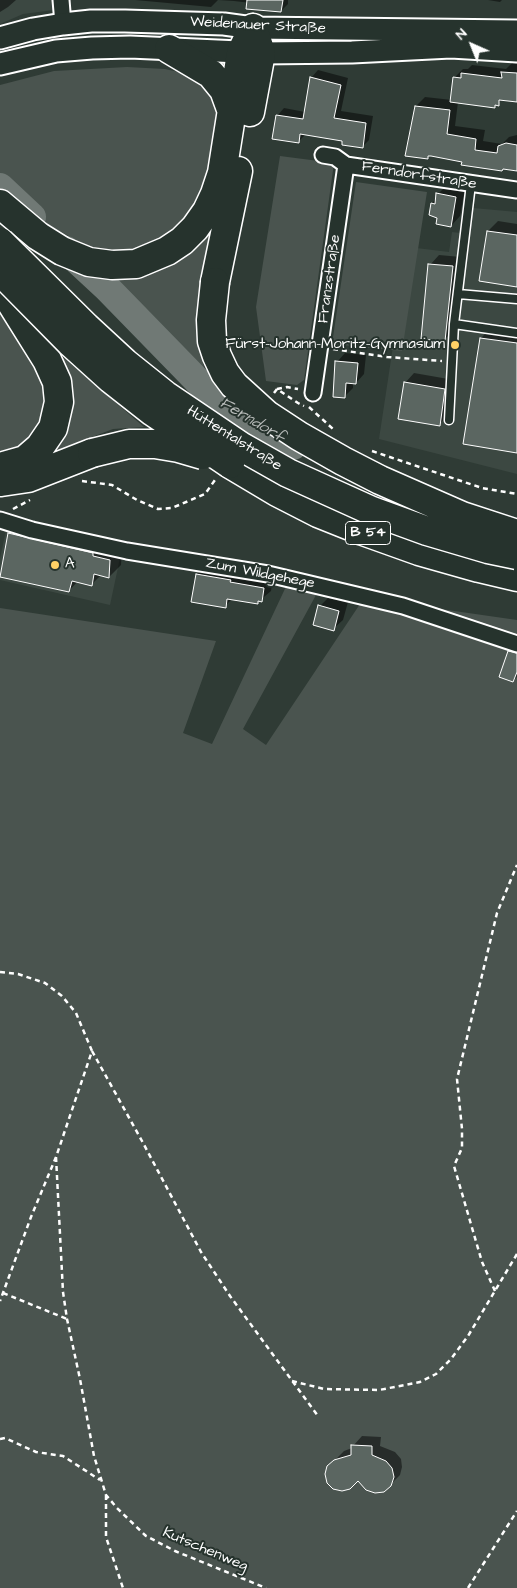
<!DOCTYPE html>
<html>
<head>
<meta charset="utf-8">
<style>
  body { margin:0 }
  #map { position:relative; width:517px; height:1588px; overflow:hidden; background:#2f3b35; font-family:"Architects Daughter",sans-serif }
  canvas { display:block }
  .north { position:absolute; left:447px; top:20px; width:50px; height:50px; -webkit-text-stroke:4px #26332d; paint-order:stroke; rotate:316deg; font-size:14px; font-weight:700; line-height:20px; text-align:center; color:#fff }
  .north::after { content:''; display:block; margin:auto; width:18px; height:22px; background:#fff; clip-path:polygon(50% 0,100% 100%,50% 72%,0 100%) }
</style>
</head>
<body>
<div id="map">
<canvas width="517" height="1588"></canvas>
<div class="north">N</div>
</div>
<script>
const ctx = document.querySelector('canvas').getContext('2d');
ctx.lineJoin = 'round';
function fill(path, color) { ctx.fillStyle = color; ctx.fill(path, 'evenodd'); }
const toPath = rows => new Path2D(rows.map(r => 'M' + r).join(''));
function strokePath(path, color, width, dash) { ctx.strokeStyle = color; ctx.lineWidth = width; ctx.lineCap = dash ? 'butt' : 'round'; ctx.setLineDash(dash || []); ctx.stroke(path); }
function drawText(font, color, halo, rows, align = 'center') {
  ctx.font = font + ' "Architects Daughter",sans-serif'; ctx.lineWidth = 4; ctx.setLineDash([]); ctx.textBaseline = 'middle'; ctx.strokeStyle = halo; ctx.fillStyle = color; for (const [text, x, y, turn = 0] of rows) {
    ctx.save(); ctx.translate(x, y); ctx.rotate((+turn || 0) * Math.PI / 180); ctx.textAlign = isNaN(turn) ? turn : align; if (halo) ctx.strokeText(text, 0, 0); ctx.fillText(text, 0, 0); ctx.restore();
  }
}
const built = toPath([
  [0,0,53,0,54,10,23,14,0,24],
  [473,208,517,212,517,474,379,439,408,247,449,252,452,232,469,234],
  [6,531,120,558,110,605,0,580,0,558]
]);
const green = toPath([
  [127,67,165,69,192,75,220,103,210,183,180,231,154,246,122,254,90,248,40,220,0,185,0,85,54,71],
  [280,156,334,163,304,380,297,385,266,381,256,307],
  [356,182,427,192,402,351,332,344],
  [210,224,214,226,200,296,197,328,203,364,212,389,105,278],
  [0,313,9,324,34,363,46,390,44,417,34,438,13,453,0,454],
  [58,353,144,427,113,429,53,452,49,447],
  [291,576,322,584,243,729,266,745,364,598,517,620,517,1588,0,1588,0,608,216,641,183,733,212,744]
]);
const shadow = toPath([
  [0,0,16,0,8,7,0,12],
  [135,0,288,0,288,4,281,11,268,5,234,1,218,0,211,7],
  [488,0,502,0,500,2],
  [512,63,517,64,517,101,503,99,494,106,458,102,455,126,485,130,483,141,502,144,509,137,517,135,517,170,430,155,427,158,416,106,425,97,452,100,454,78,463,69,468,69,472,65,506,69],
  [318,70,348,78,341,111,373,116,369,140,362,147,344,140,306,134,298,142,277,116,284,108,305,112,311,78],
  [447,185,465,188,460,216,451,226,438,217,432,203,437,198,438,194],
  [498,221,517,224,517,285,488,231],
  [439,255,461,257,454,330,444,340,430,265],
  [491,328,517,332,517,451,481,338],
  [345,353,366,355,364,374,356,383,353,383,353,388,344,397,337,362],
  [414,373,454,380,449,415,439,424,405,383],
  [21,522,122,548,121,565,109,577,101,575,91,585,78,581,69,591,0,575,9,534],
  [207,565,273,578,271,591,258,602,233,598,225,606,197,574],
  [329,597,348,602,343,620,333,629,320,606],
  [517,644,517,677,513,681,510,652],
  [362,1436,381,1437,380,1446,395,1452,401,1459,402,1467,400,1475,390,1485,359,1479,329,1466,344,1451,352,1448,353,1446]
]);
const river = toPath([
  [0,187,32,217],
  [66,250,107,288,220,404,293,446]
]);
const building = toPath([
  [247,0,283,0,281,12,246,9,247,0],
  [501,72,517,73,517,102,499,100,499,106,495,105,495,108,450,102,453,77,461,78,461,73,502,78,501,72],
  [310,77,341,85,334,118,366,123,363,148,342,145,342,141,300,134,299,143,272,139,276,115,303,119,310,77],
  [415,106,450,110,447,134,476,139,475,150,497,153,498,146,506,143,517,145,517,171,503,169,502,171,461,165,462,162,431,156,428,156,428,159,405,156,415,106],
  [436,193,456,197,451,227,436,224,437,218,429,215,431,203,435,204,436,193],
  [487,231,517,235,517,287,479,281,487,231],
  [428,264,453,266,445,341,421,339,428,264],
  [480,338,517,343,517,453,463,444,480,338],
  [335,361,358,363,356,384,346,383,345,398,333,397,335,361],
  [404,382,445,389,440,426,398,419,404,382],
  [8,533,93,553,93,556,110,560,109,578,94,574,92,586,72,581,69,592,0,577,8,533],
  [196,574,231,580,230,582,264,588,262,602,258,601,258,604,227,599,226,608,191,602,196,574],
  [318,605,339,611,334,631,313,625,318,605],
  [508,651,517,653,517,672,513,682,499,677,508,651],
  [351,1445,372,1446,372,1455,386,1461,392,1468,394,1477,391,1486,384,1492,375,1493,366,1490,358,1481,350,1489,342,1491,333,1489,327,1483,325,1474,327,1466,334,1460,351,1455,351,1445]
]);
const path = toPath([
  [333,349,387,357,442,361],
  [277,389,287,387,298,389],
  [274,393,277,389,298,403,304,406],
  [309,407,333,429],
  [372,451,482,488,517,494],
  [82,481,112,485,137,500,158,509,172,508,205,494,215,480],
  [13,509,30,500],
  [0,972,18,974,45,983,62,996,76,1013,92,1051,56,1157,31,1217,0,1301],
  [92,1051,142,1141,201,1252,230,1296,318,1416],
  [56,1157,63,1292,67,1319,80,1379,94,1456,106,1495,117,1508,146,1536,175,1551,266,1588],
  [495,1291,482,1262,454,1166,462,1148,462,1129,457,1079,497,913,517,865],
  [3,1293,67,1319],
  [292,1381,324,1389,379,1390,420,1382,436,1374,451,1359,468,1336,517,1254],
  [0,1439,5,1438,36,1452,63,1456,100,1480],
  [106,1495,106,1537,123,1588],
  [468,1588,517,1511]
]);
const lane = toPath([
  [458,294,517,299],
  [454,324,517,333],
  [449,420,454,324,471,184]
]);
const street = toPath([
  [61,0,63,24],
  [323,155,335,157,346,165,517,190],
  [313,393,346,165],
  [0,520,32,530,127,551,268,574,403,606,517,644]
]);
const secondary = toPath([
  [0,38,33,29,63,24,91,21,125,21,224,24,253,28,517,31],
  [0,64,56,51,92,48,130,47,261,53,352,52,451,47,517,51]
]);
const highway = toPath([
  [169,49,211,74,224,90,232,112],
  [250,112,261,53,253,28],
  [0,204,38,236,62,251,89,262,112,265,136,264,167,251,182,241,195,228,207,211,215,194,222,173,241,53,253,28],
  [215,282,238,171],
  [0,285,47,360,57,382,59,402,53,428,40,447,25,460,0,467],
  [230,464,277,492,318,513,363,531,419,551,479,568,517,577],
  [1,482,28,478,92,453]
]);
const highwayBridge = toPath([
  [0,242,86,327,125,363,165,395,242,447,288,473,372,511,427,531,488,549,517,555],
  [0,271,70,342,111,379,153,412,230,464],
  [215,282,211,320,212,341,217,356,225,373,234,385,267,415,299,436,343,461,380,480,462,516,517,534],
  [92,453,129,444,155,444,179,448,203,455]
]);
const markers = [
  [455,345,5,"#ffd166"],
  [55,565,5,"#ffd166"]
];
const shields = [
  [368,533,45]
];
const shieldNames = [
  ["B 54",368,533]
];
const streetNames = [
  ["Weidenauer Straße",258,26,3],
  ["Ferndorfstraße",419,176,9],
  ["Franzstraße",330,279,-82],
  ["Hüttentalstraße",234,439,32],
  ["Zum Wildgehege",260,574,11],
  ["Kutschenweg",205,1550,23]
];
const poiNames = [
  ["Fürst-Johann-Moritz-Gymnasium",445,345],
  ["A",65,565,"left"]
];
const waterNames = [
  ["Ferndorf",252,421,31]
];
fill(built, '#3c4842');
fill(green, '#4a544f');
fill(shadow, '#0007');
strokePath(river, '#707975', 28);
fill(building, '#5b6661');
strokePath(building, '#fff', 1);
strokePath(lane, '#fff', 11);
strokePath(street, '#fff', 19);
strokePath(secondary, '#fff', 25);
strokePath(highway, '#fff', 31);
strokePath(path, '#fff', 2.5, [5, 4]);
strokePath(lane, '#26332d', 8);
strokePath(street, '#26332d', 15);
strokePath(secondary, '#26332d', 21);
strokePath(highway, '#26332d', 28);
strokePath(highwayBridge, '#fff', 31, []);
strokePath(highwayBridge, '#26332d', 28);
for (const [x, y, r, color] of markers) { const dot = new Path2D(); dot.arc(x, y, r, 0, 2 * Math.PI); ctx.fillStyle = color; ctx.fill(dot); strokePath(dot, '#26332d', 2); }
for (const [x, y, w] of shields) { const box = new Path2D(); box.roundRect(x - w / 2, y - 11.5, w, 23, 4); ctx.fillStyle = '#26332d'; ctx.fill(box); strokePath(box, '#fff', 1); }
drawText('bold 14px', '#fff', null, shieldNames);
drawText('15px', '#fff', '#26332d', streetNames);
drawText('15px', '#fff', '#26332d', poiNames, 'right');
drawText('italic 16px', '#b8bcba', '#26332d', waterNames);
</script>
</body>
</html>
